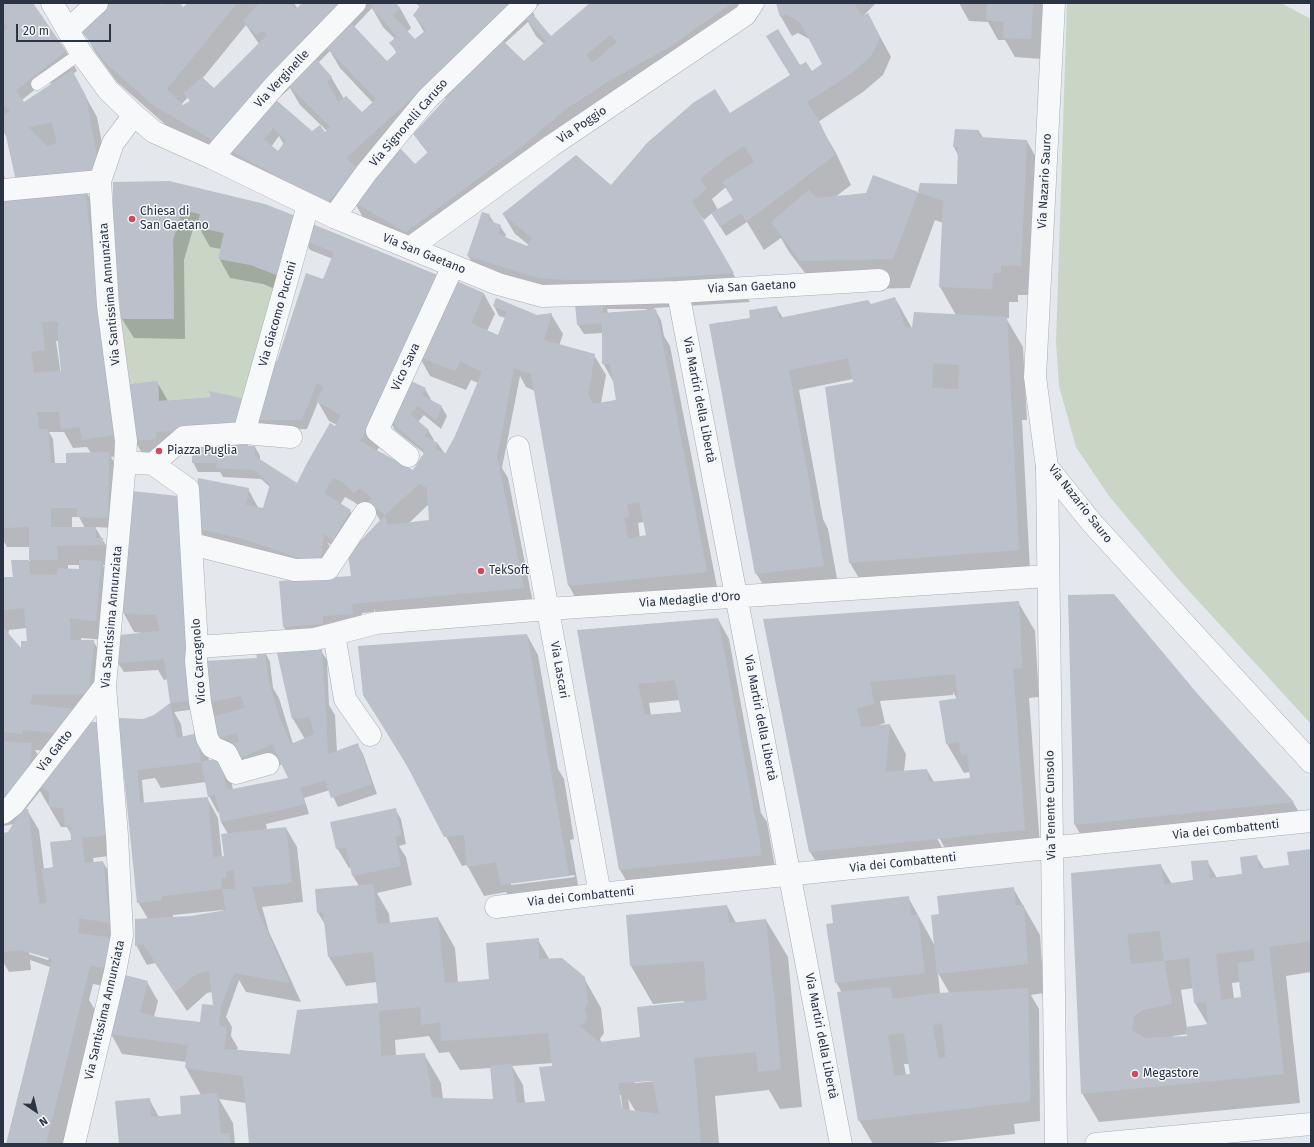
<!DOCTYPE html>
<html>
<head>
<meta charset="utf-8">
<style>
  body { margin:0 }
  #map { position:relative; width:1314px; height:1147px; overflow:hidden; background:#e4e7ec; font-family:"Fira Sans",sans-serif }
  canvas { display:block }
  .frame { position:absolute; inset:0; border:4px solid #2b3445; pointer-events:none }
  .north { position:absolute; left:16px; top:1091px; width:40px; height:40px; -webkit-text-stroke:3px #f4f6f9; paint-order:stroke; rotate:145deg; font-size:11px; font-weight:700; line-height:16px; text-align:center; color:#2b3445 }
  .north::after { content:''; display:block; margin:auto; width:14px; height:18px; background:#2b3445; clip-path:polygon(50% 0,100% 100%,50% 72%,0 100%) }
  .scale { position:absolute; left:16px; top:24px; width:95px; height:18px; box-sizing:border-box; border:2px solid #2b3445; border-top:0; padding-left:5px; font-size:12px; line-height:14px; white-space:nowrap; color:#2b3445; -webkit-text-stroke:3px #f4f6f9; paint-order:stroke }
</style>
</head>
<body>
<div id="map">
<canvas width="1314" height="1147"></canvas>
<div class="frame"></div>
<div class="north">N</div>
<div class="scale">20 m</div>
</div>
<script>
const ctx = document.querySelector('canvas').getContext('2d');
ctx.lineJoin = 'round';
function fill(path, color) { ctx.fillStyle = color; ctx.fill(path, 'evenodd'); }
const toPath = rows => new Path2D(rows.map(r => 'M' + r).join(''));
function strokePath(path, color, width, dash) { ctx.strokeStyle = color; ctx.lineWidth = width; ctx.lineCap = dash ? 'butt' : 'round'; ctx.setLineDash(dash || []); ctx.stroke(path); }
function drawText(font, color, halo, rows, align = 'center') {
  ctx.font = font + ' "Fira Sans",sans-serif'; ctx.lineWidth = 3; ctx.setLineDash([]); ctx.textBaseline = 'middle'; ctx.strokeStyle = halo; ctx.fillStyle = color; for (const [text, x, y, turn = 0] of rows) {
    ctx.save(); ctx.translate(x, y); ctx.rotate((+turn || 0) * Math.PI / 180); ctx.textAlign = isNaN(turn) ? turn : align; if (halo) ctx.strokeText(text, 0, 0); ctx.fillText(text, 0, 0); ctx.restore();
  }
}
const green = toPath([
  [1067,3,1281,3,1311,19,1311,724,1179,580,1109,496,1076,447,1059,386,1056,342],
  [182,210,200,214,197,227,224,233,218,259,251,265,279,276,242,398,209,392,210,397,159,401,158,382,128,384,121,319,174,319,173,240]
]);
const shadow = toPath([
  [3,3,32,3,66,51,77,71,73,74,97,117,105,159,85,190,102,219,123,455,111,457,120,473,113,528,95,527,114,559,114,565,103,565,112,582,107,640,81,638,81,641,93,641,105,660,100,714,74,714,118,855,93,858,94,863,103,862,114,881,117,988,93,984,89,1000,101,1020,69,1144,7,1144,50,967,30,960,31,970,9,972,3,962,3,834,9,833,14,824,3,826,3,578,14,578,13,561,30,561,30,547,7,547,3,540,3,200,26,197,8,138,3,131,3,117,5,116,3,114],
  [46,75,52,86,24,103,22,100,47,80],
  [56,341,59,341,63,374,61,375],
  [49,432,64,432,73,448,87,447,91,453,67,464,55,464,53,439],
  [72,517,79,517,85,528,72,528],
  [68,565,80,565,80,570,68,570],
  [27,628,28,642,21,651,8,634,9,630],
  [35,750,64,752,43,763],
  [40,791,61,827,67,827,72,836,72,841,54,868,44,869,39,830,27,810,25,810],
  [29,952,49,958,48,960,29,954],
  [76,3,159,3,162,6,165,3,178,3,183,8,189,3,294,3,298,9,302,3,395,3,400,8,411,28,407,32,415,41,424,32,414,15,420,7,416,3,541,3,532,10,535,16,533,17,551,38,590,3,754,3,418,251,365,221,356,205,338,222,234,159,231,153,225,159,167,126,117,82,95,52,84,32,82,8],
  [372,8,383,27,395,39,391,43,397,54,387,62,354,27],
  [528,22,536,36,544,44,524,63,505,43],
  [246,25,259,44,214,90,202,79],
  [330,51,340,68,373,103,362,113,344,99,331,77,318,63],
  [290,88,300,105,327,131,325,134,312,132,276,101],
  [188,97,190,101,183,107,181,105],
  [445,98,446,99,414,134,420,143,428,153,415,166,361,175],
  [279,136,284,145,278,152,271,147],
  [777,3,876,3,863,16,868,14,891,57,883,75,863,92,818,122,836,153,851,185,834,198,867,194,874,176,919,193,921,184,958,185,959,157,954,147,956,130,979,131,983,138,1027,141,1043,170,1038,295,1018,295,1018,302,1009,302,1009,318,1006,318,1023,347,1027,420,1022,420,1030,570,867,592,850,563,842,505,854,383,853,379,799,390,823,519,828,529,840,595,773,602,756,573,751,319,776,307,783,318,870,305,895,298,913,330,956,315,940,287,943,223,935,220,910,288,818,290,789,252,781,238,764,250,747,222,726,236,712,213,704,220,699,214,698,215,750,302,654,308,661,320,664,336,670,346,718,592,580,606,569,586,535,391,526,387,520,376,502,468,508,478,534,608,381,622,374,609,374,612,362,613,363,634,295,646,284,627,317,580,201,538,195,528,248,489,259,509,263,509,270,487,261,479,223,477,220,472,198,472,193,462,193,450,167,451,146,460,135,441,157,382,168,401,241,399,252,419,248,447,255,447,260,456,260,460,298,485,337,425,329,421,318,402,307,429,262,430,256,420,280,364,324,280,333,259,310,250,307,244,291,296,263,284,230,278,219,258,221,249,210,247,201,231,193,229,184,260,185,339,134,338,122,319,114,183,453,280,484,294,495,314,487,331,498,337,506,318,499,316,494,306,537,316,551,314,563,334,559,346,594,355,606,375,601,403,617,400,614,383,603,363,603,333,584,334,578,325,577,305,545,288,474,265,468,256,489,215,495,224,500,226,506,235,505,238,527,248,529,245,515,234,503,214,611,186,730,114,791,76,800,67,811,72,823,65,811,40,798,33,792,36,781,17],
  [726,187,734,201,718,210,712,199],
  [607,309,647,309,647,311,608,313],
  [419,356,430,376,466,390,471,380,478,383,455,439,446,455,438,444,433,441,434,440,428,430,418,422,424,415,441,429,447,416,441,406,430,400,431,399,425,389,398,387],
  [391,423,395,430,425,454,414,471,377,451],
  [345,497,354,502,367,512,373,508,381,522,350,577,332,578,335,555,327,542,338,549,356,521,350,511,340,505],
  [429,504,430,521,409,523],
  [644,522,647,536,640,538,638,523],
  [959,3,1051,3,1042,59,1015,57,1005,40,998,40,988,22,969,21],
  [3,171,7,186,3,187],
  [133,492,197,709,174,712,181,724,183,737,197,734,208,754,209,761,220,759,231,779,233,790,289,779,283,764,251,778,218,739,215,717,207,703,265,652,270,662,273,688,279,698,293,744,305,739,293,719,289,698,321,651,327,660,329,705,335,715,337,752,358,745,363,754,377,794,338,807,330,790,304,798,309,814,266,824,267,830,286,828,297,847,303,902,262,907,269,932,301,1002,246,992,239,980,226,1017,232,1027,231,1036,238,1048,237,1050,291,1055,379,1004,377,982,346,986,329,957,326,926,318,913,359,886,353,876,351,867,349,868,337,848,395,809,401,819,406,844,399,846,406,857,412,885,377,893,389,914,390,923,438,918,455,948,458,982,490,980,538,940,550,960,584,978,601,1008,604,1033,600,1039,602,1043,642,1038,684,1003,684,1001,653,1004,631,966,627,916,727,906,736,923,766,920,788,957,802,1107,780,1109,769,1090,715,1096,719,1144,250,1144,246,1103,219,1099,233,1123,235,1144,120,1144,149,1099,159,1117,182,1115,201,1095,186,1068,187,1062,122,1054,111,1034,147,982,158,1001,154,1017,201,1023,215,1007,212,992,207,993,187,1011,155,963,147,965,136,945,148,919,138,902,120,719,143,720,154,716,171,703,168,679,164,680,158,670,124,672,118,663,143,633,134,632,123,612],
  [155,778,161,788,206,782,209,796,218,813,219,812,221,822,228,834,225,857,222,857,218,818,207,798,144,804,142,780],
  [223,910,224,912,191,917,173,918,173,915],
  [429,1036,439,1053,449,1052,460,1070,491,1068,494,1100,443,1099,441,1083,424,1054,396,1056,395,1040],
  [553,1063,547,1103,525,1103,523,1085,512,1066],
  [658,1079,658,1081,635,1083,635,1081],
  [619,1095,621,1095,623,1114,621,1114],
  [628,1099,636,1112,630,1111],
  [1018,602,1035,631,1039,697,1029,698,1041,859,956,868,937,834,935,835,948,858,822,871,810,852,764,620],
  [953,692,957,699,940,702,947,744,964,773,970,772,971,779,934,782,927,770,904,771,906,754,890,725,879,726,879,725,885,723,880,701,953,695],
  [718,619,729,639,761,813,767,822,778,884,637,899,620,870,578,631],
  [680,700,682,713,651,715,649,703],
  [527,635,538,655,558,769,564,779,574,839,570,840,580,896,513,904,506,892,484,896,467,865,462,866,412,774,364,695],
  [574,875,575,877,511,885,511,883],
  [1195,693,1293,802,1304,821,1092,854,1075,825],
  [1311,850,1311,972,1286,976,1300,1103,1099,1122,1082,1093,1072,874,1161,866,1172,884,1194,881,1207,861,1217,878,1243,874,1256,856,1265,870,1290,866],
  [1240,982,1242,998,1234,999,1232,983],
  [1194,988,1195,1003,1208,1025,1187,1028,1181,990],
  [1188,1034,1188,1037,1173,1038,1173,1036],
  [1013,888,1040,935,1044,993,1031,995,1039,1009,1040,1121,1014,1124,1015,1134,924,1144,873,1144,859,1120,842,993,836,982,834,924,908,897,935,946,940,915],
  [938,973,950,994,940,994],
  [904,1064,909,1064,911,1074,906,1075]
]);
const building = toPath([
  [3,3,33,3,66,51,16,90,24,102,72,70,86,96,99,169,16,181,6,136,3,131,3,116,10,111,3,105,3,32,8,27,3,23],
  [52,122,57,143,47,146,29,127],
  [111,3,161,3,162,5,164,3,180,3,183,7,188,3,237,3,167,89,183,105,190,101,184,93,202,77,214,88,267,35,263,31,257,35,243,21,259,3,289,3,296,9,302,3,347,3,213,140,154,106,105,62,82,32],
  [375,3,396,3,400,8,392,15,415,39,426,30,413,15,420,6,418,3,516,3,346,158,360,171,326,203,228,149,275,99,312,131,320,125,325,132,330,127,288,85,316,59,332,77,327,82,338,102,346,96,362,112,376,99,327,48,352,24,387,61,397,52,389,43,397,36,371,7],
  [273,128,286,140,278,151,264,139],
  [590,3,732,3,671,46,609,81,566,109,525,144,406,232,352,201,400,148,415,164,428,152,413,134,501,39,524,61,546,41,523,16,530,11,551,36],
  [610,35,617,42,592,63,586,55],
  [776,3,854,3,862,16,868,13,880,37,872,55,852,73,807,102,820,123,835,155,746,222,741,213,720,227,711,213,733,200,722,182,754,162,744,146,727,157,700,179,707,189,692,201,734,273,628,280,570,280,539,278,467,256,482,212,490,214,488,220,501,225,498,234,527,246,532,238,502,214,576,155,611,185,647,143,693,103,715,89,730,113,790,75,766,36,778,29,800,65,806,62,812,71,822,64,800,22,786,14,780,17],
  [987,3,1033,3,1031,39,1003,38,1004,22,986,20],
  [955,129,979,130,980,137,1027,140,1021,266,1001,266,1001,273,993,273,992,289,939,287,943,201,918,192,920,183,957,184,958,147,953,147],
  [873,175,918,192,893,259,800,261,771,222,809,190,817,198,866,193],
  [169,181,265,204,298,217,279,276,251,265,218,259,224,233,197,227,200,214,182,210,173,240,174,319,121,319,113,238,113,182],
  [85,189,113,435,82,440,80,427,61,429,59,412,37,412,39,429,48,429,51,463,66,463,66,453,109,452,108,518,77,517,77,508,51,508,51,527,96,527,96,538,103,538,103,545,57,546,58,560,29,560,29,527,3,528,3,199],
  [42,322,58,322,58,343,61,371,34,373,31,352,45,350],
  [310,223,440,276,374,417,360,441,413,470,425,451,389,420,407,379,426,388,422,395,442,406,436,420,418,406,410,414,429,430,424,436,438,443,435,449,445,454,454,438,482,372,460,361,455,371,417,356,452,279,484,293,471,323,498,335,507,312,493,306,496,298,537,315,552,313,544,340,595,354,588,395,593,404,616,400,610,363,602,364,602,323,577,325,575,304,603,301,603,313,656,309,707,572,568,586,531,374,514,368,497,457,524,588,352,604,353,614,323,616,323,624,283,627,279,581,351,576,348,554,385,515,368,502,372,498,360,488,355,493,342,482,333,478,324,493,351,510,333,540,324,534,320,565,240,538,194,528,198,478,249,488,246,505,263,508,270,484,254,470,216,468,217,463,192,463,192,444,255,446,255,456,297,483,307,463,330,423,335,426,341,415,316,401,324,387,317,383,302,420,255,420,273,360,277,361,306,273,323,279,334,252,303,240],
  [419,484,427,488,429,520,387,525,385,515],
  [639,502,646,535,628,539,624,518,629,517,627,504],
  [895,297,905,327,912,328,914,312,1007,317,1019,550,849,563,825,387,853,382,848,358,789,370,824,566,755,574,709,324,750,318,749,310,777,306,779,318,868,300,871,304],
  [933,363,959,365,958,389,932,388],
  [158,381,159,401,210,397,209,391,242,398,237,427,156,432,156,439,134,441,128,384],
  [132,491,178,496,193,700,170,703,164,659,117,663,119,635,159,631,156,615,122,613],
  [11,560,29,560,30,574,57,575,58,568,79,569,79,560,101,561,96,621,70,618,70,640,94,640,89,694,33,694,30,704,72,709,57,733,23,730,23,734,3,732,3,627,21,648,21,641,27,641,24,608,3,610,3,577,13,577],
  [1114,594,1196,692,1294,802,1074,825,1068,595],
  [1019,601,1022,668,1013,669,1025,830,809,852,763,619],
  [955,674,958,698,939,701,946,744,959,742,961,755,967,754,970,778,929,782,927,769,885,772,890,724,861,727,857,708,874,704,870,682],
  [718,618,762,855,619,870,577,630],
  [675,680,681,712,645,715,638,684],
  [527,634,569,876,501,885,496,862,467,867,464,835,444,837,404,760,363,695,358,646],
  [322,649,328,754,358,743,372,784,331,798,325,780,300,788,305,804,281,810,221,822,215,795,208,797,213,857,224,856,221,834,286,827,292,883,252,887,258,911,290,983,234,973,221,1006,219,1026,227,1027,224,1049,290,1054,297,1010,378,1003,373,952,328,957,323,912,317,913,315,889,373,884,377,924,438,917,445,983,489,979,486,943,539,938,539,959,562,958,585,977,588,1003,584,1009,587,1016,585,1022,579,1026,600,1042,640,1037,637,1007,707,1000,704,961,630,966,626,915,727,905,729,923,766,919,781,1069,758,1072,756,1052,694,1058,701,1144,249,1144,243,1076,185,1068,188,1045,110,1034,125,975,148,981,140,1012,157,1017,200,1022,202,1004,213,1005,209,971,196,974,175,992,143,944,135,946,135,919,191,916,226,910,222,889,162,896,162,900,137,903,118,718,143,719,154,715,170,703,177,738,197,733,201,762,137,770,140,803,208,797,201,762,220,758,227,790,288,778,272,744,239,759,233,744,239,741,236,733,217,739,211,717,245,708,241,696,206,703,203,661,257,658,256,652,265,651,268,677,271,689,280,719,291,744,314,734,310,717,292,719,277,653],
  [234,870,235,889,222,889,221,878,226,878,226,872],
  [420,1007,421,1025,440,1022,442,1041,548,1033,552,1066,539,1067,545,1101,517,1103,512,1064,490,1066,493,1099,432,1098,425,1053,381,1056,379,1011],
  [653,1081,659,1114,622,1109,618,1083],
  [87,722,98,722,107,835,82,838,85,863,103,861,110,923,79,918,78,933,111,938,106,968,90,966,46,1144,6,1144,52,959,20,950,3,952,3,833,8,832,23,808,28,809,39,904,47,903,42,869,53,867,50,842,71,840,70,825,65,826,63,808,49,807,49,791,36,785],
  [3,741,32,743,29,772,3,804],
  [396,808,401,835,395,836,401,866,352,876,346,847,336,849,330,822],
  [1311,849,1311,941,1269,947,1284,1074,1081,1094,1071,873,1161,864,1164,884,1193,880,1191,861,1208,860,1210,878,1242,874,1240,857,1257,855,1259,869,1289,865,1287,852],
  [1160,931,1164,961,1131,964,1127,934],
  [1254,949,1255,961,1237,963,1241,997,1221,1000,1216,954],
  [1189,958,1194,1003,1206,1002,1208,1024,1186,1027,1187,1036,1145,1038,1132,1030,1134,1016,1143,1010,1172,1004,1164,961],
  [1014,887,1016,906,1024,905,1028,964,937,974,931,915,939,914,937,896],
  [909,896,911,915,918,915,925,973,835,983,826,924,833,923,831,905],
  [890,987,893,999,938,993,1028,988,1030,1101,858,1121,837,992],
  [942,1023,946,1057,938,1058,933,1025],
  [904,1033,910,1074,894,1076,888,1035],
  [217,1093,221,1134,230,1133,231,1144,119,1144,115,1101,150,1098,151,1117,181,1114,180,1096]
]);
const service = toPath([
  [37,84,81,53]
]);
const minor = toPath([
  [52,3,81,53,108,90,134,115,154,132,212,158,334,217,498,284,542,296,678,292,879,280],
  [68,30,97,3],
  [212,158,277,83,355,3],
  [3,190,100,181],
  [334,217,366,173,427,99,526,3],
  [410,248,551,146,745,15,753,3],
  [678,292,841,1144],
  [244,433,291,437],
  [518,447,600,894],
  [408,456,377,431,453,266],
  [138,463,153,464,184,437,244,433,308,205],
  [153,464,188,489,197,647,196,661,200,702,207,738,212,747,226,753,236,773,268,764],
  [1047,467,1056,1144],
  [192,544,295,570,328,569,365,513],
  [334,634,376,623,548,609,1048,576],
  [197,647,315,639,334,634,345,699,370,735],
  [3,813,13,805,105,686],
  [496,907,600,894,1311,821],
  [74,1144,115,972,122,935,117,836,105,686,125,463,126,441,108,306,100,181,113,143,134,115],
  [1096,1144,1311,1124]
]);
const tertiary = toPath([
  [1054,3,1035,377,1047,467,1092,523,1311,762]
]);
const markers = [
  [132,219,4,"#d1495b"],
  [159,451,4,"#d1495b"],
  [481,571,4,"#d1495b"],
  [1135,1074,4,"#d1495b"]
];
const streetNames = [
  ["Via Verginelle",282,79,-47],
  ["Via Signorelli Caruso",409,123,-49],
  ["Via Poggio",582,125,-34],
  ["Via Nazario Sauro",1045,181,-87],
  ["Via San Gaetano",424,254,22],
  ["Via San Gaetano",752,287,-3],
  ["Via Santissima Annunziata",110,294,-95],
  ["Via Giacomo Puccini",278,314,-74],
  ["Vico Sava",406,367,-65],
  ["Via Martiri della Libertà",699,400,79],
  ["Via Nazario Sauro",1080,504,52],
  ["Via Medaglie d'Oro",690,600,-4],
  ["Via Santissima Annunziata",112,617,-85],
  ["Vico Carcagnolo",199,661,-94],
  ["Via Lascari",559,670,80],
  ["Via Martiri della Libertà",760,718,79],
  ["Via Gatto",55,751,-52],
  ["Via Tenente Cunsolo",1051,805,-91],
  ["Via dei Combattenti",1226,830,-6],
  ["Via dei Combattenti",903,863,-6],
  ["Via dei Combattenti",581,897,-6],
  ["Via Santissima Annunziata",105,1010,-77],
  ["Via Martiri della Libertà",821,1036,79]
];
const poiNames = [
  ["Chiesa di",140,212],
  ["San Gaetano",140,226],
  ["Piazza Puglia",167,451],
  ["TekSoft",489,571],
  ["Megastore",1143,1074]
];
fill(green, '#c9d6c5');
fill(shadow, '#0003');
fill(building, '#bbc0ca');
strokePath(service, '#a9aeb7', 13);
strokePath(minor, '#a9aeb7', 23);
strokePath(tertiary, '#a9aeb7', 23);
strokePath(service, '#f7f8fa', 12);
strokePath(minor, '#f7f8fa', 22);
strokePath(tertiary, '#f7f8fa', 22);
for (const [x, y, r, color] of markers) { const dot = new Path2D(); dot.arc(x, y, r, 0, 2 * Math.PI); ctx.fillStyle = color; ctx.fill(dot); strokePath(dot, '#f4f6f9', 1.5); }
drawText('12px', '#2b3445', '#f4f6f9', streetNames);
drawText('12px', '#2b3445', '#f4f6f9', poiNames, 'left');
</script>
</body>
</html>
